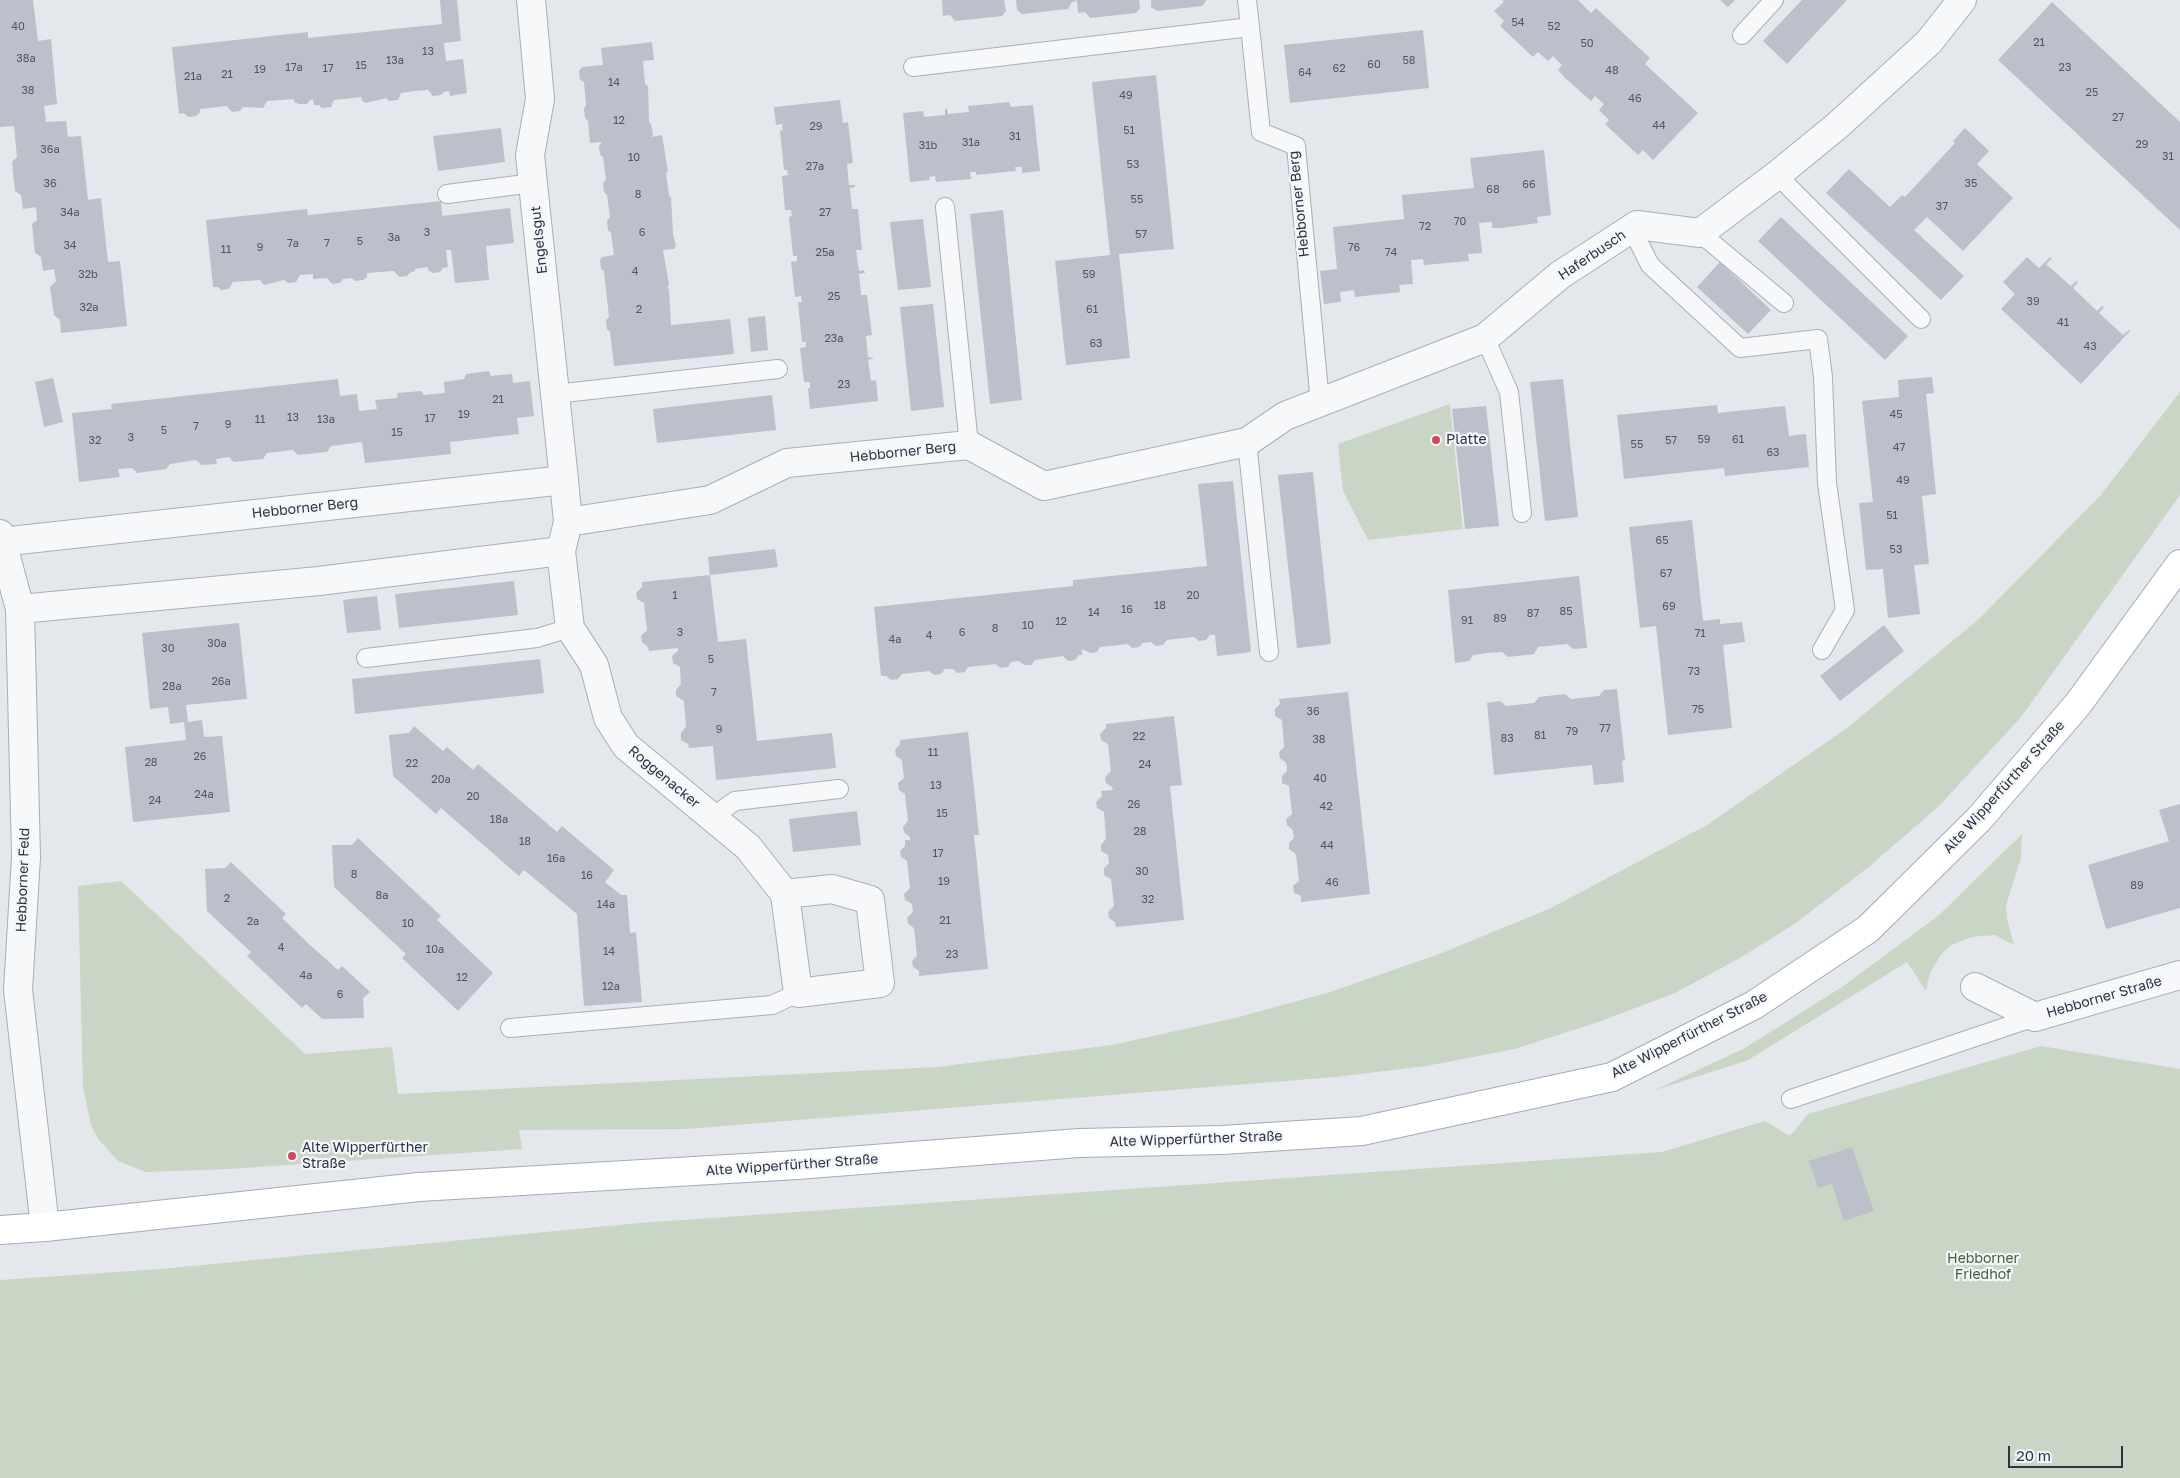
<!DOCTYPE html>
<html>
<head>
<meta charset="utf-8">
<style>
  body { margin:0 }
  #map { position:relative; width:2180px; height:1478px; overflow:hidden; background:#e4e7ec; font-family:"Golos Text",sans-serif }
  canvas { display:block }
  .scale { position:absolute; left:2008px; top:1446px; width:115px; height:22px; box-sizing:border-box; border:2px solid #2b3445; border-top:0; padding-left:6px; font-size:15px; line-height:18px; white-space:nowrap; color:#2b3445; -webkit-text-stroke:4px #f4f6f9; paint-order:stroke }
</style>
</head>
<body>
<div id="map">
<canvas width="2180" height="1478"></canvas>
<div class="scale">20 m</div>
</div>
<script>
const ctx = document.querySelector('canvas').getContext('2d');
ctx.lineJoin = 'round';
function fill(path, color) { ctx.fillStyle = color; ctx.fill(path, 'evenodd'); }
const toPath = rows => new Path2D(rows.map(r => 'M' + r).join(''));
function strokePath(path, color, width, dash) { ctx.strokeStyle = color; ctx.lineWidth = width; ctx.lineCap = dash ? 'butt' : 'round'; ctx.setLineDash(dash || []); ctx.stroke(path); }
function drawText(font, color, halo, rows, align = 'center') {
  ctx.font = font + ' "Golos Text",sans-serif'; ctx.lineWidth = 4.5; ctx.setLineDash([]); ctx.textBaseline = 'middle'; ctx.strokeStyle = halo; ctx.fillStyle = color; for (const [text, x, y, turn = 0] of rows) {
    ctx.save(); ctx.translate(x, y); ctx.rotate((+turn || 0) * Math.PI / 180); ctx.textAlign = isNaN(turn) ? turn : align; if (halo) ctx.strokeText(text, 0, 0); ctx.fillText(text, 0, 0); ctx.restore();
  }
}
const green = toPath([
  [2180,392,2180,495,2021,717,1939,806,1870,866,1796,923,1740,958,1675,993,1601,1021,1515,1049,1426,1066,1335,1077,686,1129,519,1130,522,1149,229,1169,146,1172,118,1161,98,1139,91,1125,83,1087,78,886,121,881,305,1054,392,1047,398,1094,937,1067,1112,1045,1235,1018,1330,992,1442,953,1551,908,1707,825,1847,728,1979,619,2100,496],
  [1450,404,1463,529,1368,540,1343,491,1338,444],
  [2022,834,2021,858,2006,905,2007,919,2014,945,1995,935,1971,937,1951,945,1940,956,1930,973,1926,991,1907,962,1748,1060,1653,1091,1745,1048,1842,987,1938,916],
  [2041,1046,2180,1069,2180,1478,0,1478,0,1280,161,1269,639,1223,1662,1152,1765,1121,1790,1136,1808,1114]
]);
const building = toPath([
  [0,0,33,0,38,41,51,39,57,104,44,106,46,122,66,121,68,137,81,136,88,200,101,198,108,262,120,261,127,326,61,333,60,320,54,315,50,287,56,281,54,269,43,271,41,257,35,253,32,224,37,220,36,207,23,209,21,195,15,191,12,162,17,157,14,126,0,127],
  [440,0,457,0,461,41,444,43,446,61,463,59,467,93,450,96,449,91,444,92,441,95,433,96,428,90,415,91,401,93,398,100,389,101,386,98,366,103,361,100,362,97,334,100,331,107,322,108,319,105,314,105,313,99,310,100,307,104,299,104,294,102,294,99,267,101,263,108,243,107,240,111,232,112,227,106,200,109,200,112,196,116,188,117,184,113,179,114,172,47,308,32,308,38,442,24],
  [942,0,1004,0,1006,11,1002,16,955,21,950,15,943,16],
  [1016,0,1076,0,1076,1,1072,2,1068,9,1022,14,1017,10],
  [1077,0,1139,0,1140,8,1136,13,1090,18,1085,12,1078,13],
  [1151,0,1206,0,1206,1,1202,6,1157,11,1151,7],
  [1502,0,1578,0,1591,13,1596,8,1650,58,1645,64,1698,113,1653,160,1643,150,1638,155,1605,124,1609,120,1599,110,1604,104,1595,96,1591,101,1564,77,1558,70,1562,65,1553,56,1548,61,1538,52,1533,57,1500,26,1504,21,1494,11,1504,2],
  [1720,0,1735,0,1728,7],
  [1802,0,1847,0,1787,64,1763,41],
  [2052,2,2180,122,2180,230,1998,60],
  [1423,30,1429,88,1290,103,1284,45],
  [652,42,654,60,643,61,645,84,648,86,649,122,651,124,653,135,651,137,662,135,668,171,666,173,669,196,671,197,673,234,676,246,674,249,663,250,669,285,667,288,669,289,671,325,730,319,734,354,614,366,610,332,607,329,606,320,609,317,604,271,601,269,600,260,602,257,614,255,611,233,608,230,607,221,610,217,607,195,604,192,603,183,606,180,603,157,600,155,599,146,602,142,590,143,588,121,585,118,584,109,586,105,584,82,580,80,579,71,582,67,603,65,601,48],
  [1156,75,1174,249,1119,254,1130,358,1066,365,1055,261,1110,255,1092,82],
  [840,100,843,123,848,122,853,163,847,164,849,185,855,185,855,187,850,188,852,209,858,209,862,250,856,250,859,271,864,270,865,273,859,274,861,295,867,295,872,335,866,336,868,357,874,358,868,360,871,381,876,380,878,401,810,409,808,388,810,388,810,382,804,382,800,348,806,347,806,342,802,342,798,302,802,302,801,296,795,297,791,262,797,261,797,256,793,256,791,236,789,217,792,216,791,210,785,210,782,176,788,175,787,170,784,170,780,131,783,130,782,124,776,125,774,107],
  [1009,102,1011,107,1033,105,1040,171,1022,173,1022,167,1015,167,1016,171,976,175,976,172,970,172,971,179,936,182,935,176,929,177,930,180,910,182,903,113,923,111,924,117,945,115,945,109,947,109,948,114,969,112,968,106],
  [501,128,505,162,438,171,433,136],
  [1965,128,1989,151,1977,164,2013,198,1963,251,1927,217,1914,230,1964,276,1941,300,1826,193,1849,169,1890,207,1902,195,1905,197,1955,143,1953,141],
  [1544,150,1551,215,1537,217,1538,223,1502,228,1492,228,1492,222,1479,223,1482,253,1468,254,1469,261,1424,265,1423,259,1411,260,1413,284,1399,285,1400,292,1355,297,1354,290,1340,292,1341,302,1324,304,1320,271,1337,269,1333,227,1404,219,1402,195,1474,188,1470,158],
  [441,201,442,216,510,208,514,243,486,246,489,280,455,283,451,250,446,250,448,267,443,268,440,272,433,273,428,270,428,267,415,269,415,271,411,272,407,276,399,277,394,271,380,272,367,273,367,277,363,280,355,281,352,278,343,279,340,283,332,284,327,278,313,279,313,274,300,275,296,282,288,283,284,280,264,285,260,280,233,282,229,289,221,290,218,287,213,287,206,220,307,209,308,215],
  [1003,210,1022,400,990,404,970,214],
  [1781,217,1908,336,1885,360,1758,241],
  [923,219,931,287,898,290,890,222],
  [2027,257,2039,268,2050,257,2052,258,2046,264,2071,286,2076,281,2078,282,2073,288,2097,311,2102,306,2104,307,2099,313,2123,335,2129,330,2130,331,2081,384,2001,309,2015,294,2003,282],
  [1720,262,1771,310,1748,334,1697,287],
  [933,304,944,407,911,411,900,307],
  [765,316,768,350,751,352,748,318],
  [489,371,491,376,512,374,513,383,530,381,534,416,517,418,519,434,450,442,451,454,365,463,362,442,331,446,327,452,298,455,293,450,267,453,263,459,234,462,229,457,216,459,217,464,201,465,196,460,170,464,166,469,137,473,132,468,118,469,120,477,79,482,72,413,112,409,111,404,338,379,340,396,357,394,359,411,377,409,375,400,397,398,398,393,421,391,424,395,445,393,444,382,464,379,466,374],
  [1932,377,1934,393,1926,394,1936,494,1922,496,1929,564,1914,565,1920,614,1888,618,1883,569,1866,570,1859,503,1873,502,1862,401,1899,397,1898,380],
  [53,378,63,422,44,427,35,382],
  [1563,379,1578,517,1545,521,1530,382],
  [772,395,776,430,657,443,653,409],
  [1717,405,1718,413,1785,406,1789,436,1806,434,1809,467,1725,476,1724,468,1624,479,1617,415],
  [1486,406,1499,526,1465,529,1452,409],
  [1313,472,1331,644,1297,648,1278,475],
  [1233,481,1251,652,1217,656,1215,635,1210,635,1206,640,1199,641,1194,637,1167,640,1163,645,1156,646,1151,642,1143,643,1139,647,1132,648,1128,644,1100,647,1097,652,1090,653,1082,649,1082,655,1079,655,1075,660,1068,661,1063,656,1035,660,1031,665,1024,665,1019,661,1011,662,1008,667,1000,668,996,664,968,667,965,672,957,673,953,669,945,669,941,674,934,675,929,671,902,674,898,679,891,680,886,676,881,676,874,607,1073,586,1073,580,1207,566,1198,484],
  [1692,520,1703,621,1720,619,1720,624,1742,622,1745,642,1723,645,1732,728,1668,735,1656,626,1640,628,1629,527],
  [775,549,778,567,710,575,708,557],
  [710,575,718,642,746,639,757,741,832,733,836,768,716,780,713,746,689,748,688,744,681,740,681,733,686,727,684,701,676,696,676,690,681,684,680,667,673,663,672,656,678,651,678,648,649,651,648,647,642,642,641,636,647,630,644,603,637,599,636,593,642,587,642,582],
  [1579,576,1587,648,1573,649,1567,644,1538,647,1534,654,1508,657,1502,652,1487,653,1473,655,1469,661,1455,663,1448,590],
  [514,581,518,615,399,628,395,594],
  [377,596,381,630,347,633,343,600],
  [239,623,247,699,186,705,188,722,202,720,204,737,222,736,230,812,133,822,125,747,186,740,184,722,170,724,168,707,150,709,142,633],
  [1884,625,1904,651,1840,701,1820,676],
  [540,659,544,693,355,714,352,679],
  [1617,689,1625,760,1622,761,1624,782,1594,785,1592,765,1494,775,1487,703,1500,701,1506,706,1534,703,1539,697,1565,694,1571,699,1599,696,1604,690],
  [1348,692,1370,894,1301,902,1301,896,1294,893,1293,886,1299,881,1296,854,1289,849,1289,843,1294,838,1293,830,1287,825,1286,819,1292,814,1289,786,1282,783,1282,776,1287,771,1287,766,1286,763,1280,758,1279,752,1284,747,1283,733,1282,720,1275,716,1275,709,1280,704,1279,699],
  [1174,716,1182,785,1170,786,1184,920,1116,927,1115,922,1109,918,1108,912,1114,906,1111,879,1104,875,1104,868,1109,863,1108,855,1101,851,1101,845,1106,839,1104,812,1097,808,1096,802,1102,796,1101,791,1113,790,1112,787,1106,783,1105,777,1111,771,1108,744,1101,740,1100,734,1106,728,1106,724],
  [414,726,443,751,447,747,473,770,478,764,557,832,562,826,614,870,605,882,621,895,627,895,630,933,636,932,642,1002,584,1006,577,914,524,870,519,876,441,808,436,814,393,776,389,735,409,733],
  [968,732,979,835,974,835,988,969,919,976,919,971,913,967,912,961,917,956,914,928,908,924,907,918,913,912,912,904,905,900,904,894,910,888,907,861,901,857,900,851,905,846,905,840,910,840,910,837,904,832,903,827,908,821,905,794,899,790,898,783,904,778,902,760,896,756,895,750,900,744,900,740],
  [2180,804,2180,908,2106,929,2088,865,2169,841,2159,810],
  [857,811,861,845,793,852,789,819],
  [358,838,441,916,437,920,493,973,458,1011,402,958,406,954,334,887,332,845,352,845],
  [231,862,286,914,282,918,310,945,338,970,342,966,370,992,363,998,364,1018,322,1019,306,1004,302,1008,247,956,251,952,207,911,205,869,225,868],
  [1852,1147,1874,1211,1844,1221,1832,1184,1818,1188,1809,1161]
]);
const lane = toPath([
  [1247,0,1250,27],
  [1742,35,1774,0],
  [913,67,1250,27,1261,132,1296,146,1320,403],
  [1777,175,1921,319],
  [447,194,533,183],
  [945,207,969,445],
  [1632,229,1650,265,1740,348,1818,339,1823,377,1827,483,1845,610,1822,650],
  [1700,233,1784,303],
  [1485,338,1509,392,1522,513],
  [555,394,778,369],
  [1247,442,1269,652],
  [366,658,537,638,570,628],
  [712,817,735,801,839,789],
  [510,1028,772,1005,798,993],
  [1791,1099,2035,1017]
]);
const street = toPath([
  [531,0,540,99,530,155,564,480,568,522,561,551,570,628,594,665,608,718,626,746,748,847,785,894,798,993,880,983,870,900,832,889,785,894],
  [568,522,710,500,787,463,969,445,1044,486,1247,442,1285,416,1485,338,1560,275,1637,225,1700,233,1777,175,1838,125,1929,42,1962,0],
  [0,534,20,609,26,857,18,990,45,1227],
  [0,542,564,480],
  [20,609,319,581,561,551],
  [1975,987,2035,1017,2180,975]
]);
const primary = toPath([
  [0,1230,45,1227,419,1187,797,1165,1079,1143,1222,1140,1362,1131,1612,1077,1754,1005,1868,929,1979,819,2078,704,2180,564]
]);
const markers = [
  [1436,440,5,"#d3475c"],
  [292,1156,5,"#d3475c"]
];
const numberNames = [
  ["54",1518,23],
  ["40",18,27],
  ["52",1554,27],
  ["21",2039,43],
  ["50",1587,44],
  ["13",428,52],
  ["38a",26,59],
  ["13a",395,61],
  ["58",1409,61],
  ["60",1374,65],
  ["15",361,66],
  ["17a",294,68],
  ["23",2065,68],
  ["17",328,69],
  ["62",1339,69],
  ["19",260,70],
  ["48",1612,71],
  ["64",1305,73],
  ["21",227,75],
  ["21a",193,77],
  ["14",614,83],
  ["38",28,91],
  ["25",2092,93],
  ["49",1126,96],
  ["46",1635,99],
  ["27",2118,118],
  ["12",619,121],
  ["44",1659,126],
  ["29",816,127],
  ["51",1129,131],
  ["31",1015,137],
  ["31a",971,143],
  ["29",2142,145],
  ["31b",928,146],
  ["36a",50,150],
  ["31",2168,157],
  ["10",634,158],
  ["53",1133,165],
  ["27a",815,167],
  ["36",50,184],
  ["35",1971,184],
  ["66",1529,185],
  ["68",1493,190],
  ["8",638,195],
  ["55",1137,200],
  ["37",1942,207],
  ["34a",70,213],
  ["27",825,213],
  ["70",1460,222],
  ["72",1425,227],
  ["3",427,233],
  ["6",642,233],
  ["57",1141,235],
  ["3a",394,238],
  ["5",360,242],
  ["7a",293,244],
  ["7",327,244],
  ["34",70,246],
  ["9",260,248],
  ["76",1354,248],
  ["11",226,250],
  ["25a",825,253],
  ["74",1391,253],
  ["4",635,272],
  ["32b",88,275],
  ["59",1089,275],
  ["25",834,297],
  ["39",2033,302],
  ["32a",89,308],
  ["2",639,310],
  ["61",1092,310],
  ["41",2063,323],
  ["23a",834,339],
  ["63",1096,344],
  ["43",2090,347],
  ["23",844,385],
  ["21",498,400],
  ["19",464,415],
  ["45",1896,415],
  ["13",293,418],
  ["17",430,419],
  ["11",260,420],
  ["13a",326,420],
  ["9",228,425],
  ["7",196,427],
  ["5",164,431],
  ["15",397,433],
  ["3",131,438],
  ["59",1704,440],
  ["61",1738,440],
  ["32",95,441],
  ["57",1671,441],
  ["55",1637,445],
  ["47",1899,448],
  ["63",1773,453],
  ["49",1903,481],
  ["51",1892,516],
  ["65",1662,541],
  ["53",1896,550],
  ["67",1666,574],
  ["1",675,596],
  ["20",1193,596],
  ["18",1160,606],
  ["69",1669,607],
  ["16",1127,610],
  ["85",1566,612],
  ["14",1094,613],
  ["87",1533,614],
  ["89",1500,619],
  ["91",1467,621],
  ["12",1061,622],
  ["10",1028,626],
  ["8",995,629],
  ["3",680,633],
  ["6",962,633],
  ["71",1700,634],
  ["4",929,636],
  ["4a",895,640],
  ["30a",217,644],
  ["30",168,649],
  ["5",711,660],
  ["73",1694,672],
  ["26a",221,682],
  ["28a",172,687],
  ["7",714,693],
  ["75",1698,710],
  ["36",1313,712],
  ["77",1605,729],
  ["9",719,730],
  ["79",1572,732],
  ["81",1540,736],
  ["22",1139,737],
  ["83",1507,739],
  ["38",1319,740],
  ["11",933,753],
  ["26",200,757],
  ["28",151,763],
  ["22",412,764],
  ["24",1145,765],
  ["40",1320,779],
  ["20a",441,780],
  ["13",936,786],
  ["24a",204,795],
  ["20",473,797],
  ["24",155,801],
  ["26",1134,805],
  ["42",1326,807],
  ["15",942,814],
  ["18a",499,820],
  ["28",1140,832],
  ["18",525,842],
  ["44",1327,846],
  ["17",938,854],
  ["16a",556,859],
  ["30",1142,872],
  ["8",354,875],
  ["16",587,876],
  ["19",944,882],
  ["46",1332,883],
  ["89",2137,886],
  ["8a",382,896],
  ["2",227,899],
  ["32",1148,900],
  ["14a",606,905],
  ["21",945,921],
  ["2a",253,922],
  ["10",408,924],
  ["4",281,948],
  ["10a",435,950],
  ["14",609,952],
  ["23",952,955],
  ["4a",306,976],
  ["12",462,978],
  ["12a",611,987],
  ["6",340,995]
];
const streetNames = [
  ["Hebborner Berg",1299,204,-96],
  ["Engelsgut",539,240,-96],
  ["Haferbusch",1592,255,-34],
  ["Hebborner Berg",903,452,-6],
  ["Hebborner Berg",305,508,-6],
  ["Roggenacker",664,777,40],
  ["Alte Wipperfürther Straße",2004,787,-48],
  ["Hebborner Feld",23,880,-88],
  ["Hebborner Straße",2104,997,-16],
  ["Alte Wipperfürther Straße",1689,1035,-27],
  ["Alte Wipperfürther Straße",1196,1139,-2],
  ["Alte Wipperfürther Straße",792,1165,-4]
];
const poiNames = [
  ["Platte",1446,440],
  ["Alte Wipperfürther",302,1148],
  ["Straße",302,1164]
];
const parkNames = [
  ["Hebborner",1983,1259],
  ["Friedhof",1983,1275]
];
fill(green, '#c9d6c5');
fill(building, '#bbc0ca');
strokePath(lane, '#a9aeb7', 20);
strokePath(street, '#a9aeb7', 30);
strokePath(primary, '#a3abb8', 30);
strokePath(lane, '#f7f8fa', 18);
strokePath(street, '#f7f8fa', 28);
strokePath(primary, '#fff', 28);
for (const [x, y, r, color] of markers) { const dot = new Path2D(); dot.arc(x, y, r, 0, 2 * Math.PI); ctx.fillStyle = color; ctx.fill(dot); strokePath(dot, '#f4f6f9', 2); }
drawText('11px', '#4f5766', null, numberNames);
drawText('14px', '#2b3445', '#f4f6f9', streetNames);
drawText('14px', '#2b3445', '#f4f6f9', poiNames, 'left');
drawText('14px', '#3f6137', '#f4f6f9', parkNames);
</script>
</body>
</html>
